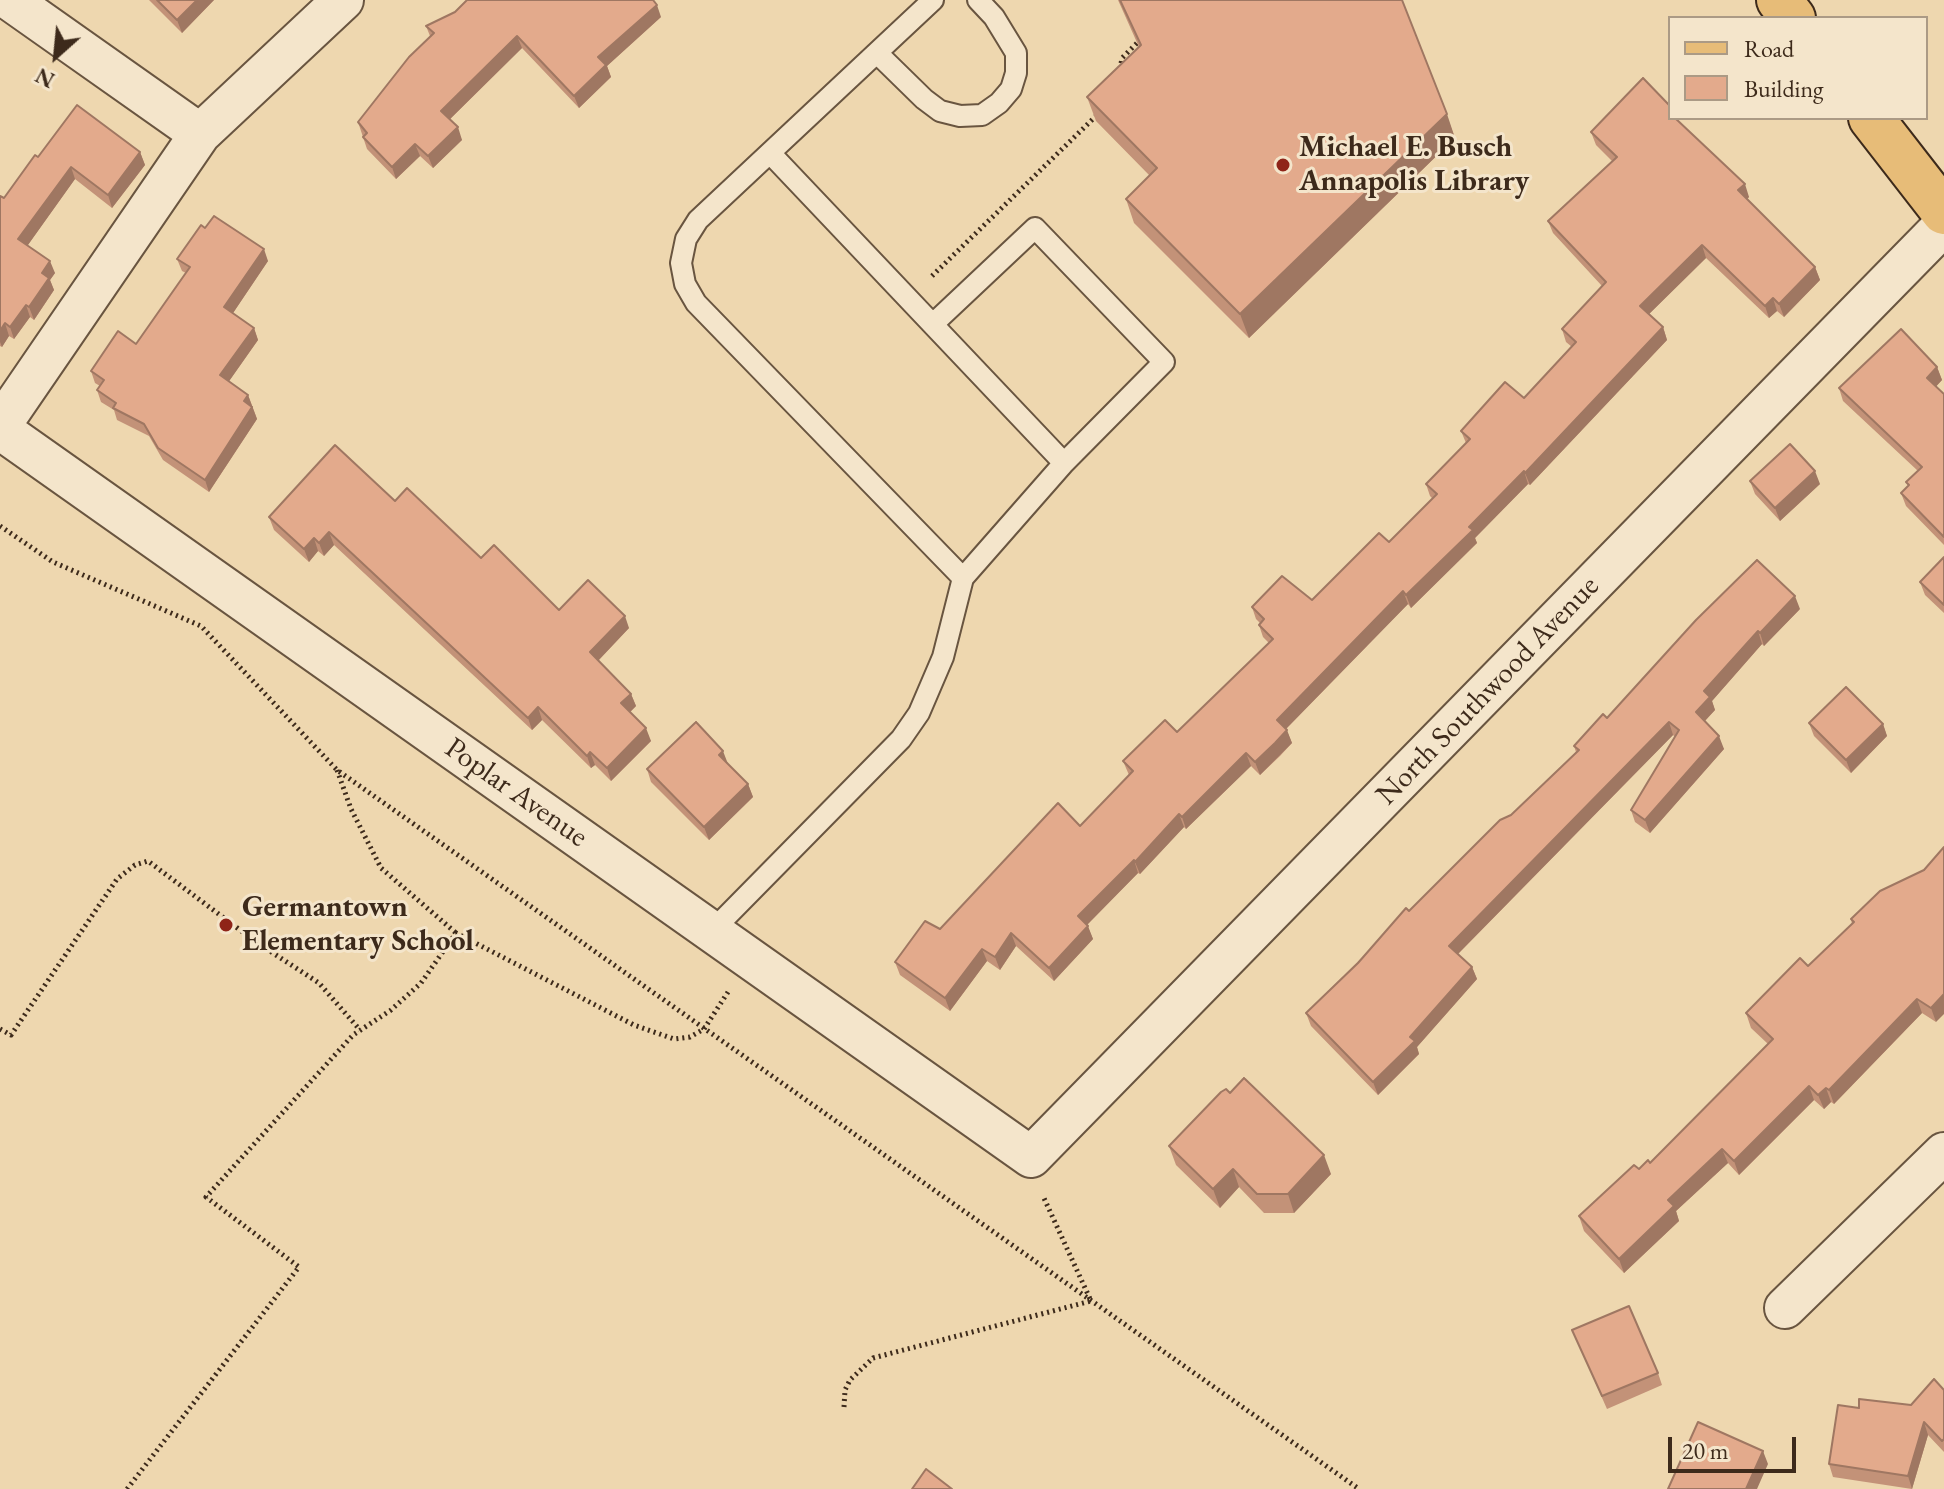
<!DOCTYPE html>
<html>
<head>
<meta charset="utf-8">
<style>
  body { margin:0 }
  #map { position:relative; width:1944px; height:1489px; overflow:hidden; background:#eed7af; font-family:"EB Garamond",serif }
  canvas { display:block }
  .legend { position:absolute; left:1668px; top:16px; width:260px; height:104px; box-sizing:border-box; background:#f4e5cb; border:2px solid #ab9a85; margin:0; padding:10px 14px; list-style:none; font-size:24px; color:#3d2a1b }
  .legend li { display:flex; align-items:center; gap:16px; height:40px }
  .legend b { width:40px; border:2px solid #ab9a85 }
  .north { position:absolute; left:16px; top:16px; width:80px; height:80px; -webkit-text-stroke:6px #f4e5cb; paint-order:stroke; rotate:207deg; font-size:22px; font-weight:700; line-height:32px; text-align:center; color:#3d2a1b }
  .north::after { content:''; display:block; margin:auto; width:28px; height:36px; background:#3d2a1b; clip-path:polygon(50% 0,100% 100%,50% 72%,0 100%) }
  .scale { position:absolute; left:1668px; top:1437px; width:128px; height:36px; box-sizing:border-box; border:4px solid #3d2a1b; border-top:0; padding-left:10px; font-size:24px; line-height:28px; white-space:nowrap; color:#3d2a1b; -webkit-text-stroke:6px #f4e5cb; paint-order:stroke }
</style>
</head>
<body>
<div id="map">
<canvas width="1944" height="1489"></canvas>
<ul class="legend">
<li><b style="height:10px;background:#e7bc78"></b>Road</li>
<li><b style="height:22px;background:#e3aa8c"></b>Building</li>
</ul>
<div class="north">N</div>
<div class="scale">20 m</div>
</div>
<script>
const ctx = document.querySelector('canvas').getContext('2d');
ctx.lineJoin = 'round';
const toPath = rows => new Path2D(rows.map(r => 'M' + r).join(''));
function strokePath(path, color, width, dash) { ctx.strokeStyle = color; ctx.lineWidth = width; ctx.lineCap = dash ? 'butt' : 'round'; ctx.setLineDash(dash || []); ctx.stroke(path); }
function fill(path, color) { ctx.fillStyle = color; ctx.fill(path, 'evenodd'); }
function drawText(font, color, halo, rows, align = 'center') {
  ctx.font = font + ' "EB Garamond",serif'; ctx.lineWidth = 6; ctx.setLineDash([]); ctx.textBaseline = 'middle'; ctx.strokeStyle = halo; ctx.fillStyle = color; for (const [text, x, y, turn = 0] of rows) {
    ctx.save(); ctx.translate(x, y); ctx.rotate((+turn || 0) * Math.PI / 180); ctx.textAlign = isNaN(turn) ? turn : align; if (halo) ctx.strokeText(text, 0, 0); ctx.fillText(text, 0, 0); ctx.restore();
  }
}
const path = toPath([
  [1120,69,1122,58,1141,39],
  [932,276,1097,115],
  [0,526,53,562,201,626,337,770,1359,1489],
  [337,770,351,809,381,868,456,933],
  [0,1029,11,1035,117,879,135,865,148,861,256,942,319,983,360,1030],
  [844,1407,845,1390,850,1380,873,1358,1091,1301,1043,1196],
  [127,1489,299,1267,206,1197,353,1035,391,1010,421,983,456,933,634,1025,674,1039,690,1037,704,1029,728,992]
]);
const lane = toPath([
  [933,0,698,220,686,239,681,263,685,284,696,303,963,578],
  [877,53,924,99,940,111,960,116,982,115,999,103,1011,89,1016,73,1016,53,994,17,978,0],
  [770,153,1064,463],
  [712,931,901,739,919,713,943,657,963,578,1064,463,1164,362,1035,228,933,324]
]);
const street = toPath([
  [10,0,200,134],
  [0,426,200,134,343,0],
  [0,429,1031,1157,1944,225],
  [1785,1308,1944,1153]
]);
const primary = toPath([
  [1779,0,1793,18],
  [1871,118,1944,212]
]);
const wall = toPath([
  [149,0,214,0,182,33],
  [1118,0,1402,0,1455,138,1249,338,1134,223,1126,199,1150,176,1096,121,1087,97,1139,47],
  [661,17,607,66,611,77,579,108,522,48,450,119,462,140,433,168,420,156,396,179,367,149,358,122,430,36,426,26],
  [1682,124,1749,197,1747,199,1815,267,1820,280,1784,317,1777,311,1769,318,1706,258,1649,314,1663,327,1667,340,1530,485,1528,484,1475,538,1477,543,1411,608,1408,604,1286,729,1292,743,1280,756,1260,775,1251,766,1186,829,1184,827,1140,874,1138,873,1087,925,1093,939,1054,981,1016,946,1000,970,987,961,950,1011,900,975,895,962,1080,826,1129,775,1123,761,1177,732,1269,643,1263,637,1259,625,1260,623,1256,619,1252,607,1312,600,1389,542,1433,499,1430,496,1426,484,1466,443,1461,431,1524,398,1572,347,1566,342,1562,329,1602,286,1553,233,1548,221,1612,161,1596,145,1591,132],
  [140,152,145,165,112,208,75,179,27,246,55,273,50,280,54,290,34,320,30,317,14,339,9,336,2,347,0,346,0,196,4,198,38,157],
  [205,228,268,261,233,313,254,328,258,340,229,381,248,395,257,419,209,492,163,460,149,436,117,420,114,410,101,402,97,390,100,386,95,383,91,371,136,344,186,273,182,271,177,259],
  [1937,367,1942,380,1936,386,1944,394,1944,545,1906,506,1901,493,1908,486,1906,482,1918,471,1843,401,1839,388],
  [1750,481,1820,484,1780,521,1755,494],
  [395,501,559,610,629,628,598,661,631,694,636,706,630,712,651,741,611,781,595,765,591,768,542,720,532,730,334,545,324,556,318,551,309,562,274,530,269,517],
  [1944,557,1944,613,1925,595,1920,582],
  [1800,609,1764,646,1762,644,1712,701,1715,710,1705,721,1724,749,1650,833,1635,822,1631,810,1675,737,1673,735,1458,954,1472,967,1477,979,1417,1047,1419,1054,1378,1095,1311,1026,1306,1013,1409,911,1511,815,1576,752,1574,746,1607,718],
  [1809,723,1883,724,1887,736,1851,773,1814,736],
  [728,764,748,784,753,797,709,840,651,782,647,769],
  [1924,870,1936,1022,1922,1013,1834,1104,1831,1102,1824,1109,1814,1100,1739,1175,1728,1163,1676,1211,1679,1221,1624,1273,1584,1231,1579,1216,1639,1169,1650,1163,1768,1044,1751,1028,1746,1013,1808,966,1852,924,1851,919],
  [1169,1146,1331,1174,1294,1213,1264,1213,1239,1187,1220,1208,1176,1165],
  [1572,1330,1658,1373,1662,1385,1607,1409],
  [1944,1390,1944,1452,1928,1435,1912,1489,1833,1477,1829,1464,1859,1408,1911,1405]
]);
const shadedWall = toPath([
  [197,0,214,0,182,33,177,20],
  [657,5,661,17,607,66,611,77,579,108,574,96,598,57],
  [517,36,522,48,446,123,441,111],
  [1447,114,1455,138,1249,338,1240,314],
  [458,127,462,140,433,168,428,156],
  [415,144,420,156,396,179,392,167],
  [140,152,145,165,112,208,108,195],
  [71,167,75,179,23,252,18,239],
  [1745,184,1749,197,1743,203,1738,190],
  [1702,245,1706,258,1645,318,1640,306],
  [264,249,268,261,229,319,224,307],
  [50,261,55,273,50,280,54,290,34,320,29,307,42,273],
  [1815,267,1820,280,1784,317,1779,304],
  [1773,298,1777,311,1769,318,1765,306],
  [26,305,30,317,14,339,10,327],
  [5,323,9,336,2,347,0,342,0,331],
  [1663,327,1667,340,1530,485,1525,473],
  [254,328,258,340,225,387,220,375],
  [1937,367,1942,380,1932,391,1927,378],
  [248,395,257,419,209,492,205,480,244,401],
  [1524,471,1528,484,1475,538,1477,543,1411,608,1406,595,1469,527],
  [1815,471,1820,484,1780,521,1775,508],
  [329,532,334,545,324,556,319,543],
  [314,538,318,551,309,562,304,549],
  [1403,591,1408,604,1282,733,1277,720],
  [1795,596,1800,609,1764,646,1760,633],
  [625,616,629,628,594,665,590,652],
  [1758,631,1762,644,1712,701,1715,710,1701,725,1696,712,1704,691],
  [631,694,636,706,626,716,621,703],
  [538,707,542,720,532,730,528,718],
  [1669,722,1673,735,1453,959,1449,946],
  [1883,724,1887,736,1851,773,1846,760],
  [646,728,651,741,611,781,607,768],
  [1287,730,1292,743,1260,775,1255,762],
  [1719,736,1724,749,1650,833,1645,820],
  [723,751,728,764,719,755],
  [590,752,595,765,591,768,587,756],
  [1246,753,1251,766,1186,829,1182,817],
  [748,784,753,797,709,840,704,827],
  [1179,814,1184,827,1140,874,1135,862],
  [1134,860,1138,873,1083,929,1078,916],
  [1088,926,1093,939,1054,981,1049,968],
  [1011,933,1016,946,1000,970,995,957],
  [982,949,987,961,950,1011,945,998],
  [1472,967,1477,979,1417,1047,1419,1054,1378,1095,1373,1082,1410,1037],
  [1944,994,1944,1014,1936,1022,1931,1008],
  [1917,999,1922,1013,1834,1104,1829,1090],
  [1809,1086,1814,1100,1739,1175,1734,1161],
  [1826,1088,1831,1102,1824,1109,1818,1095],
  [1722,1149,1728,1163,1676,1211,1679,1221,1624,1273,1619,1259,1668,1200],
  [1324,1155,1331,1174,1294,1213,1288,1194],
  [1233,1169,1239,1187,1220,1208,1213,1189],
  [1924,1422,1928,1435,1912,1489,1908,1476],
  [1763,1451,1768,1464,1757,1489,1746,1489]
]);
const building = toPath([
  [157,0,197,0,177,20,157,0],
  [467,0,653,0,657,5,598,57,606,65,574,96,517,36,441,111,458,127,428,156,415,144,392,167,363,137,367,133,358,122,409,57,434,33,426,26,455,12,467,0],
  [1120,0,1402,0,1447,114,1240,314,1126,199,1157,168,1087,97,1141,45,1120,0],
  [1643,78,1670,106,1670,118,1675,118,1745,184,1738,190,1815,267,1779,304,1773,298,1765,306,1702,245,1640,306,1663,327,1525,473,1524,471,1469,527,1473,530,1406,595,1403,591,1277,720,1287,730,1275,743,1255,762,1246,753,1182,817,1179,814,1135,862,1134,860,1078,916,1088,926,1049,968,1011,933,995,957,982,949,945,998,895,962,925,921,940,929,1058,803,1080,826,1133,771,1123,761,1165,720,1177,732,1273,639,1259,625,1264,619,1252,607,1282,576,1312,600,1379,533,1389,542,1437,494,1426,484,1470,439,1461,431,1505,382,1524,398,1576,342,1562,329,1606,282,1548,221,1617,157,1591,132,1643,78],
  [77,105,140,152,108,195,71,167,18,239,50,261,42,273,49,278,29,307,26,305,10,327,5,323,0,331,0,196,4,198,35,155,38,157,77,105],
  [214,216,264,249,224,307,254,328,220,375,248,395,244,401,252,407,205,480,158,448,144,424,113,408,116,403,97,390,104,380,91,371,118,331,136,344,190,267,177,259,201,225,205,228,214,216],
  [1901,329,1937,367,1927,378,1944,394,1944,537,1901,493,1909,485,1906,482,1922,467,1839,388,1901,329],
  [1790,444,1815,471,1775,508,1750,481,1790,444],
  [335,445,395,501,407,488,481,558,494,545,559,610,588,580,625,616,590,652,631,694,621,703,646,728,607,768,590,752,587,756,538,707,528,718,329,532,319,543,314,538,304,549,269,517,335,445],
  [1944,557,1944,605,1920,582,1944,557],
  [1757,560,1795,596,1760,633,1758,631,1704,691,1710,697,1696,712,1719,736,1645,820,1631,810,1679,730,1669,722,1449,946,1472,967,1410,1037,1415,1041,1373,1082,1306,1013,1358,963,1406,908,1409,911,1500,820,1511,815,1579,750,1574,746,1603,714,1607,718,1696,620,1757,560],
  [1846,687,1883,724,1846,760,1809,723,1846,687],
  [696,722,723,751,719,755,748,784,704,827,647,769,696,722],
  [1944,847,1944,994,1931,1008,1917,999,1829,1090,1826,1088,1818,1095,1809,1086,1734,1161,1722,1149,1668,1200,1674,1206,1619,1259,1579,1216,1634,1165,1639,1169,1648,1160,1650,1163,1773,1039,1746,1013,1800,958,1808,966,1854,922,1851,919,1880,891,1924,870,1944,847],
  [1244,1078,1324,1155,1288,1194,1257,1194,1233,1169,1213,1189,1169,1146,1221,1092,1226,1089,1230,1093,1244,1078],
  [1629,1306,1658,1373,1602,1396,1572,1330,1629,1306],
  [1934,1379,1944,1390,1944,1439,1942,1441,1924,1422,1908,1476,1829,1464,1838,1405,1859,1408,1859,1399,1911,1405,1934,1379],
  [1698,1422,1763,1451,1746,1489,1668,1489,1698,1422],
  [926,1469,952,1489,912,1489,926,1469]
]);
const markers = [
  [1283,165,8,"#8f2418"],
  [226,925,8,"#8f2418"]
];
const poiNames = [
  ["Michael E. Busch",1299,148],
  ["Annapolis Library",1299,182],
  ["Germantown",242,908],
  ["Elementary School",242,942]
];
const streetNames = [
  ["North Southwood Avenue",1488,691,-46],
  ["Poplar Avenue",516,793,35]
];
strokePath(lane, '#695540', 24);
strokePath(street, '#695540', 44);
strokePath(primary, '#3d2a1b', 48);
strokePath(path, '#3d2a1b', 5, [2, 4]);
strokePath(lane, '#f4e5cb', 20);
strokePath(street, '#f4e5cb', 40);
strokePath(primary, '#e7bc78', 44);
fill(wall, '#c39278');
fill(shadedWall, '#9f7762');
fill(building, '#e3aa8c');
strokePath(building, '#9f7762', 2);
for (const [x, y, r, color] of markers) { const dot = new Path2D(); dot.arc(x, y, r, 0, 2 * Math.PI); ctx.fillStyle = color; ctx.fill(dot); strokePath(dot, '#f4e5cb', 3); }
drawText('bold 30px', '#3d2a1b', '#f4e5cb', poiNames, 'left');
drawText('30px', '#3d2a1b', '#f4e5cb', streetNames);
</script>
</body>
</html>
